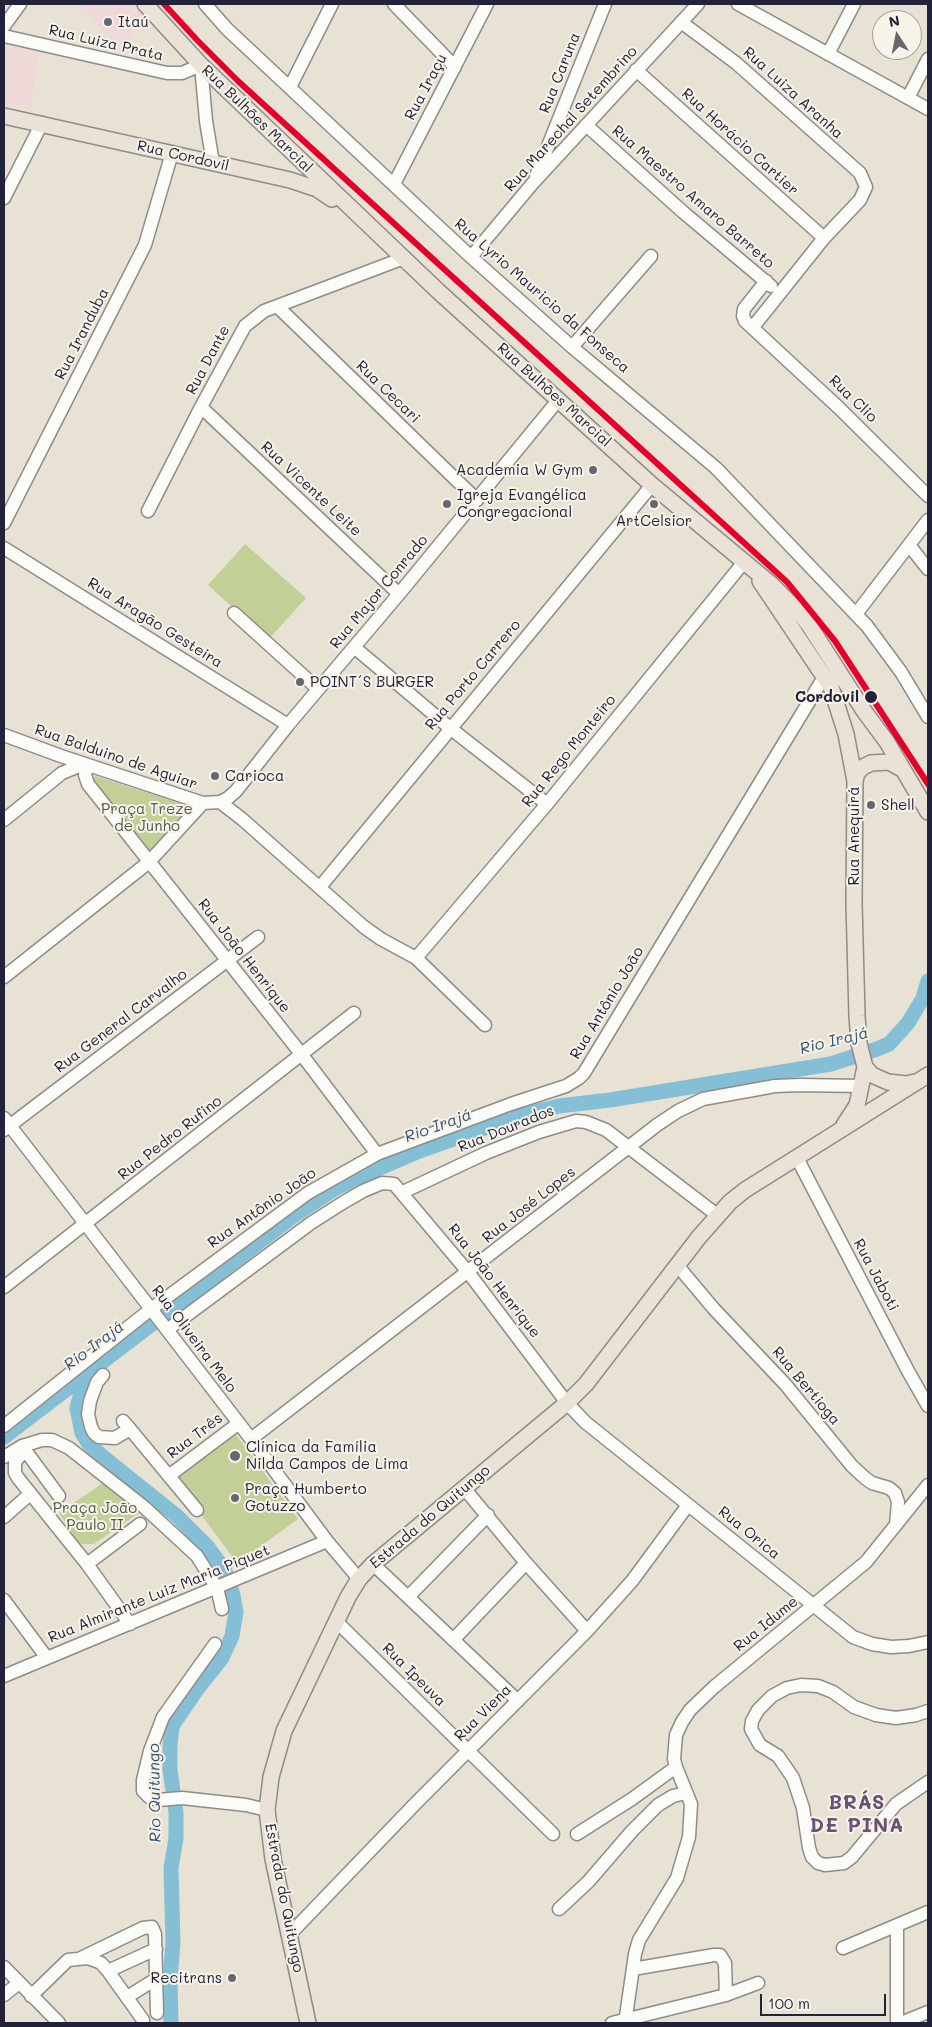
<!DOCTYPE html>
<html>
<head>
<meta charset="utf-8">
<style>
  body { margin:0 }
  #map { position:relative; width:932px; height:2027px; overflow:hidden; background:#e7e2d3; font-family:Mali,sans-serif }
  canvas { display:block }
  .frame { position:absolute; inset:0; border:5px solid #22223b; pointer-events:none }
  .north { position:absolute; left:872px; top:10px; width:50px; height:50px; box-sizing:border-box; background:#f7f3e8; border:1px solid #a29fa3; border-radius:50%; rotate:349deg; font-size:14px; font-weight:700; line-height:20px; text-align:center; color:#22223b }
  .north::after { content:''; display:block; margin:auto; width:18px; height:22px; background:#676570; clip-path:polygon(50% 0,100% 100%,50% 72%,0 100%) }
  .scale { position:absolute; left:760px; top:1994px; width:126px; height:22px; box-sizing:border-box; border:2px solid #22223b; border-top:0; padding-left:6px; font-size:15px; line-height:18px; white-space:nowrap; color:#22223b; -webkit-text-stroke:4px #f7f3e8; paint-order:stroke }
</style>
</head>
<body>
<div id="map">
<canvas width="932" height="2027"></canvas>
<div class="frame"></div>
<div class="north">N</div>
<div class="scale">100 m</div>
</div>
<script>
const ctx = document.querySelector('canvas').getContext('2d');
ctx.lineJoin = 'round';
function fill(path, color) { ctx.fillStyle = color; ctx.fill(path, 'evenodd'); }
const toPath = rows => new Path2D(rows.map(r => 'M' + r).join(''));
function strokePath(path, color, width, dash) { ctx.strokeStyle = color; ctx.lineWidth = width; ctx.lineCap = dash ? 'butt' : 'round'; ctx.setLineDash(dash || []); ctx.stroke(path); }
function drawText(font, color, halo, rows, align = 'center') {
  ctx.font = font + ' Mali,sans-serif'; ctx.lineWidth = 4; ctx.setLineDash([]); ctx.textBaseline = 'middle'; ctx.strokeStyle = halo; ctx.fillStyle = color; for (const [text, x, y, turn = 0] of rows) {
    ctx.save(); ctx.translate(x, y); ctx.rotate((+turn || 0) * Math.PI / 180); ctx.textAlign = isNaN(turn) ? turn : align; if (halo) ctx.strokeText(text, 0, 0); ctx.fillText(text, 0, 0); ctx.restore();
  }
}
const built = toPath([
  [80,4,139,4,148,15,123,44,105,32],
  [9,45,39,52,31,108,4,102,4,49]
]);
const green = toPath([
  [245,544,306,598,268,640,208,585],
  [95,776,189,806,154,848,149,850,142,848,91,779],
  [234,1432,298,1519,237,1563,173,1477],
  [103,1483,139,1513,94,1544,82,1544,78,1542,59,1513]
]);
const river = toPath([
  [86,1374,77,1408,82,1433,89,1444,102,1456,177,1516,207,1546,225,1571,233,1595,236,1612,232,1636,222,1658,198,1688,172,1726,170,1746,170,1770,176,1812,176,1838,171,1868,173,1942,170,1981,171,2023],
  [4,1437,292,1217,336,1188,354,1179,417,1152,519,1116,559,1106,610,1100,831,1064,877,1049,889,1044,908,1023,923,998,928,981]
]);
const minor = toPath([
  [205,4,227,29,471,257,572,347,716,468,867,626,901,672,928,717],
  [394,4,455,67],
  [738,4,928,109],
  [681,22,736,63,860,173,866,187,860,200,824,238,753,327],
  [4,26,20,4],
  [4,36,167,73,182,73,201,65,206,121,213,163],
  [828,54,854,4],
  [636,70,824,238],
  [290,87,332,4],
  [908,98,928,59],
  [586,125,683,212,771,286],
  [536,176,605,4],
  [394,184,487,4],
  [4,198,42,123],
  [471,257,533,183,698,4],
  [766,281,744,309,743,316,745,321,839,408,928,496],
  [277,306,477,500],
  [572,347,651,256],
  [201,407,399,594],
  [148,511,201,407,245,326,264,311,404,258],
  [4,523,145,245,172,153],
  [909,545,928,569],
  [4,548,288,725],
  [234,613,318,689],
  [856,614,928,520],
  [354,647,450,728,547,804],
  [4,735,61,756,203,803,220,802,228,798,236,791,288,725,399,594,559,399],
  [87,765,85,775,88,784,302,1055,377,1154],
  [220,802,242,819,364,927,381,939,416,958,485,1025],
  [4,820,62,773,84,764],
  [320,887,652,485],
  [416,958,547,804,744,562],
  [4,977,149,862,203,803],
  [4,1118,251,1439,327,1541,359,1579],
  [4,1130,258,937],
  [797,1158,908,1371,928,1406],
  [403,1192,486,1153,539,1132,576,1121,586,1122,606,1130,717,1215],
  [677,1265,714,1309,785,1384,852,1466,865,1478,872,1483,889,1488,895,1493,898,1502,896,1525],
  [4,1287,354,1013],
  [167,1330,311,1223,344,1202,363,1191,382,1183,394,1184,468,1272,567,1403,585,1422,853,1637,872,1644,891,1647,909,1646,928,1642],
  [103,1375,97,1382,90,1401,88,1414,91,1427,94,1433,99,1437,115,1438,130,1429,123,1421],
  [4,1426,151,1309,308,1193,377,1154,511,1104,566,1086,579,1078,584,1073,824,677],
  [130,1429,197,1510],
  [251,1439,657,1125,678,1111,703,1099,775,1086,800,1085,862,1086],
  [22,1446,59,1496],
  [25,1450,15,1462,15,1473,18,1478,87,1564,130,1624],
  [4,1457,22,1446,42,1440,52,1440,69,1448,144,1507,197,1556,217,1588,222,1609],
  [170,1475,239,1423],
  [464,1488,526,1563,587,1631],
  [4,1517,30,1494],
  [87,1564,140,1524],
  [373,1564,518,1701],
  [409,1596,488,1515],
  [4,1600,47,1658],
  [337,1622,553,1834],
  [453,1640,526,1563],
  [215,1644,163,1717,150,1751,143,1780,143,1791,149,1797,158,1800,182,1798,246,1805,267,1810],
  [4,1676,327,1541],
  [928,1711,916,1715,896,1718,876,1715,854,1707,833,1692,818,1686,801,1685,787,1688,772,1696,758,1710,752,1721,751,1729,760,1745,778,1756,793,1778,803,1808,809,1848,812,1857,818,1863,825,1865,844,1863,852,1857,896,1804,928,1782],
  [577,1834,632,1799,676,1767],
  [559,1909,588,1882,632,1831,658,1805,673,1796,686,1793],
  [290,1934,415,1804,587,1631,632,1581,688,1505],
  [843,1948,928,1912],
  [81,1958,143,1928,152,1927,155,1934,157,2013],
  [4,1967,59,2023],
  [633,1969,714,1955,720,1955,725,1963,726,1995],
  [108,1971,156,1949],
  [4,1995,19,1983],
  [31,1996,68,1960,88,1958,101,1963,108,1971,143,2020],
  [127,1997,156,1979],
  [612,2023,726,1995,758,1983],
  [625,2023,635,1954,639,1940,677,1878,689,1837,691,1804,676,1767,674,1759,676,1735,682,1722,690,1710,714,1687,866,1562,928,1485],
  [897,2023,897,1925],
  [901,2023,928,2012]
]);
const major = toPath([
  [145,4,201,65,438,291,652,485,772,585,795,608,809,625,864,711,887,742,928,812],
  [4,116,290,180,317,189,332,199],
  [760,581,831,687,846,734,855,781,854,903,857,1016,859,1043,865,1067,872,1075,888,1082,906,1084,915,1082],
  [855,781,857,773,863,767,871,763,889,762,902,769],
  [844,1125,857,1105,865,1067],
  [308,2023,273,1859,267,1810,271,1777,284,1731,348,1597,359,1579,373,1564,567,1403,586,1384,699,1237,730,1202,745,1190,928,1075]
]);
const rail1 = toPath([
  [164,4,197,40,239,82,787,582,835,641,928,784]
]);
const markers = [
  [108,22,5,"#676570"],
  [593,470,5,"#676570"],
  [447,504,5,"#676570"],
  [654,504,5,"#676570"],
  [300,682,5,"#676570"],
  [871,697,7,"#22223b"],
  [215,776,5,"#676570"],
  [871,805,5,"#676570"],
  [235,1456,6,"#676570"],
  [235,1498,5,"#676570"],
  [232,1978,5,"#676570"]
];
const poiNames = [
  ["Itaú",118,22],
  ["Academia W Gym",583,470,"right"],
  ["Igreja Evangélica",457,495],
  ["Congregacional",457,512],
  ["ArtCelsior",654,521,"center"],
  ["POINT´S BURGER",310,682],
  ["Carioca",225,776],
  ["Shell",881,805],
  ["Clínica da Família",246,1447],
  ["Nilda Campos de Lima",246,1464],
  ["Praça Humberto",245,1489],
  ["Gotuzzo",245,1506],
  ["Recitrans",222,1978,"right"]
];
const streetNames = [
  ["Rua Luiza Prata",106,43,13],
  ["Rua Caruna",560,73,-68],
  ["Rua Iraçu",426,87,-62],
  ["Rua Luiza Aranha",793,93,42],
  ["Rua Bulhões Marcial",257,119,44],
  ["Rua Marechal Setembrino",571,119,-48],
  ["Rua Horácio Cartier",740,142,42],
  ["Rua Cordovil",183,156,13],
  ["Rua Maestro Amaro Barreto",693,197,41],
  ["Rua Lyrio Mauricio da Fonseca",542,296,41],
  ["Rua Iranduba",82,334,-63],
  ["Rua Dante",208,360,-62],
  ["Rua Cecari",388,392,44],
  ["Rua Bulhões Marcial",554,395,42],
  ["Rua Clio",853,399,44],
  ["Rua Vicente Leite",311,489,43],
  ["Rua Major Conrado",379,592,-50],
  ["Rua Aragão Gesteira",155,623,32],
  ["Rua Porto Carrero",473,675,-50],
  ["Rua Rego Monteiro",569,751,-51],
  ["Rua Balduino de Aguiar",116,757,19],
  ["Rua Anequirá",854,836,-90],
  ["Rua João Henrique",244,956,52],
  ["Rua Antônio João",607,1003,-59],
  ["Rua General Carvalho",121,1021,-37],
  ["Rua Dourados",506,1129,-22],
  ["Rua Pedro Rufino",170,1138,-38],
  ["Rua José Lopes",529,1205,-38],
  ["Rua Antônio João",262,1208,-35],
  ["Rua Jaboti",876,1275,62],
  ["Rua João Henrique",494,1281,52],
  ["Rua Oliveira Melo",194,1339,53],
  ["Rua Bertioga",806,1386,50],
  ["Rua Três",195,1436,-37],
  ["Estrada do Quitungo",430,1517,-40],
  ["Rua Orica",749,1533,39],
  ["Rua Almirante Luiz Maria Piquet",159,1594,-22],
  ["Rua Idume",766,1624,-39],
  ["Rua Ipeuva",414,1675,45],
  ["Rua Viena",483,1713,-45],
  ["Estrada do Quitungo",284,1898,79]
];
const stopNames = [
  ["Cordovil",859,697]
];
const parkNames = [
  ["Praça Treze",147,809],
  ["de Junho",147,826],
  ["Praça João",95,1508],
  ["Paulo II",95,1525]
];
const waterNames = [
  ["Rio Irajá",834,1041,-14],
  ["Rio Irajá",438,1126,-20],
  ["Rio Irajá",94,1346,-37],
  ["Rio Quitungo",155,1793,-91]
];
const districtNames = [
  ["BRÁS",857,1803],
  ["DE PINA",857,1826]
];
fill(built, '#eed8d8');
fill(green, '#c2cf96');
strokePath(river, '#85bfd6', 15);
strokePath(minor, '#8e8c88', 15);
strokePath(major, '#8e8c88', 18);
strokePath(minor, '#fbfbf8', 12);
strokePath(major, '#eae2d6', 15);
strokePath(rail1, '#e4002b', 6);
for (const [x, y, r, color] of markers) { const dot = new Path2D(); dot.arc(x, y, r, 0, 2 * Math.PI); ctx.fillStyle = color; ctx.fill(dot); strokePath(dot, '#f7f3e8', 2); }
drawText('15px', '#22223b', '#f7f3e8', poiNames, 'left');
drawText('15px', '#22223b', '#f7f3e8', streetNames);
drawText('bold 15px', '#22223b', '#f7f3e8', stopNames, 'right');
drawText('15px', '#4f594a', '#f7f3e8', parkNames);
drawText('italic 16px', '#365472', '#f7f3e8', waterNames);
ctx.letterSpacing = '1px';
drawText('bold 20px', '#6a5175', '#f7f3e8', districtNames);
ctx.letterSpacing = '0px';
</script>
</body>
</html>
